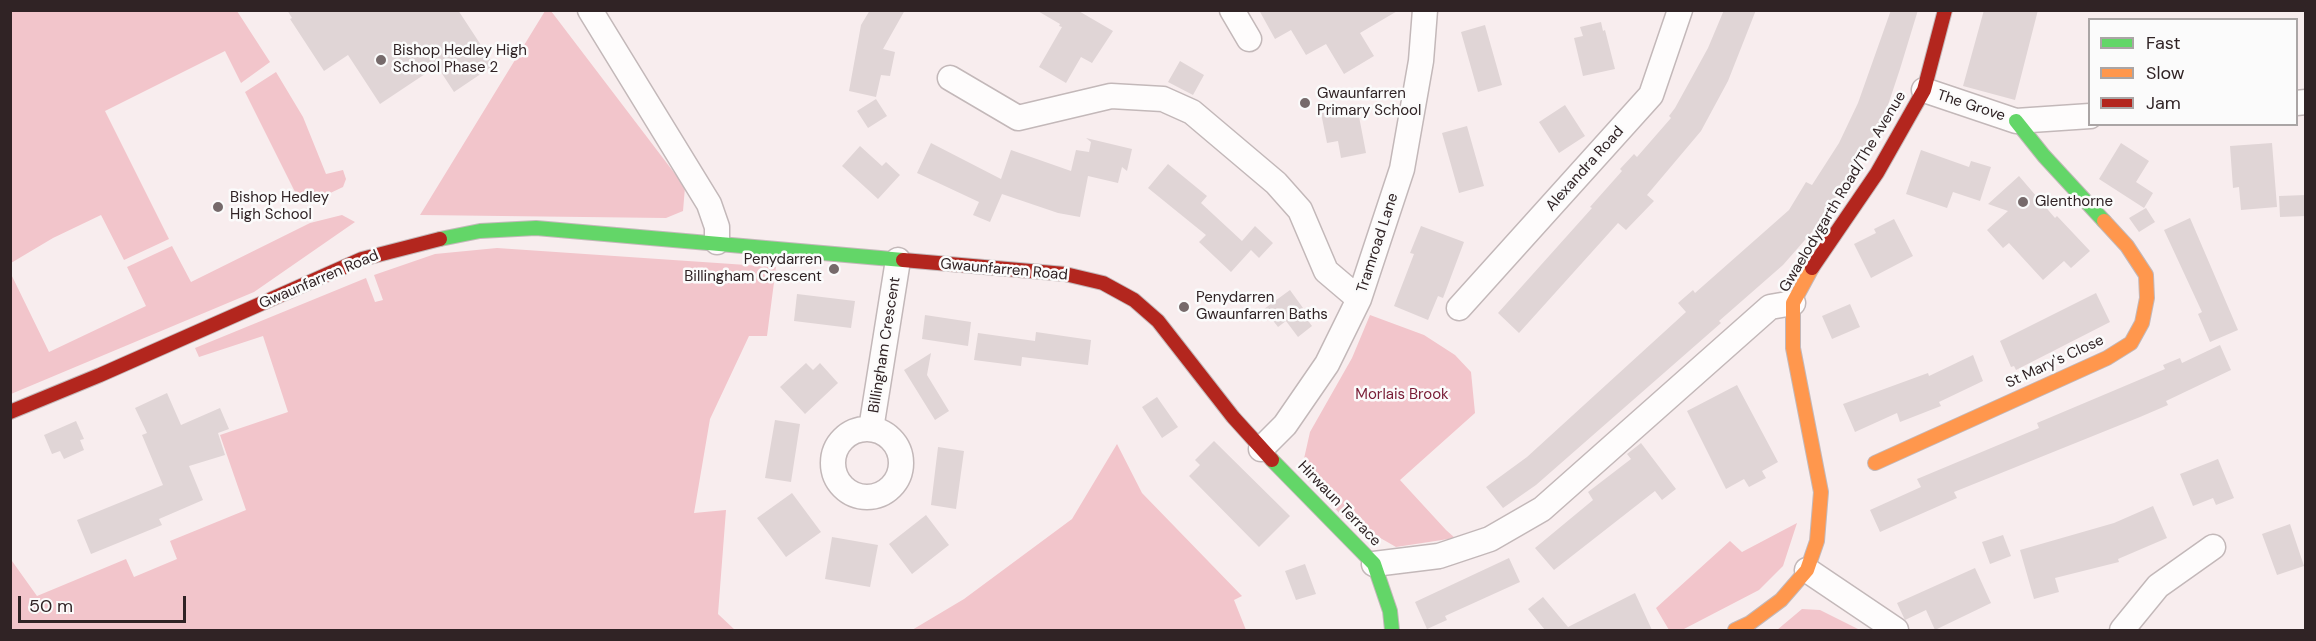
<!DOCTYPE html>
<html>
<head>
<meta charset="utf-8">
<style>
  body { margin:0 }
  #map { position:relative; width:2316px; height:641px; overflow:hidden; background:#f8edee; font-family:"DM Sans",sans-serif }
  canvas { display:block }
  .frame { position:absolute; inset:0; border:12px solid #302325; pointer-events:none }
  .legend { position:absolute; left:2088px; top:18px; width:210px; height:108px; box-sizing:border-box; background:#fbfbfb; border:2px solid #aaa5a5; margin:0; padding:8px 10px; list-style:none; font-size:18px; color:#302325 }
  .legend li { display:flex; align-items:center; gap:12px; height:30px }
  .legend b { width:30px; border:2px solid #aaa5a5 }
  .scale { position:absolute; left:18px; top:596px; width:168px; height:27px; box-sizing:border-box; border:3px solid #302325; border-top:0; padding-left:8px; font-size:18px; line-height:21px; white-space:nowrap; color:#302325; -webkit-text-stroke:4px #fbfbfb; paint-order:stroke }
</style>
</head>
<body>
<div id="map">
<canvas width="2316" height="641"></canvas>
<div class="frame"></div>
<ul class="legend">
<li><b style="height:8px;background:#63d668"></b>Fast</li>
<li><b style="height:8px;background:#ff974d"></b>Slow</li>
<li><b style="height:8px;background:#b3261e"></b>Jam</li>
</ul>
<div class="scale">50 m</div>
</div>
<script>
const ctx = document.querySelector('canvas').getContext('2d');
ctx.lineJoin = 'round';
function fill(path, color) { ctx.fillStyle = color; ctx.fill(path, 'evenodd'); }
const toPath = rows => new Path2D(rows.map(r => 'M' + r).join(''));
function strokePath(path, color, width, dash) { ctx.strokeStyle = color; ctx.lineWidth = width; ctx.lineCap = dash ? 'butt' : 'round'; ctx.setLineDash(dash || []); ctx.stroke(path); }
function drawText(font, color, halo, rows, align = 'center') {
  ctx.font = font + ' "DM Sans",sans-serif'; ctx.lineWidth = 5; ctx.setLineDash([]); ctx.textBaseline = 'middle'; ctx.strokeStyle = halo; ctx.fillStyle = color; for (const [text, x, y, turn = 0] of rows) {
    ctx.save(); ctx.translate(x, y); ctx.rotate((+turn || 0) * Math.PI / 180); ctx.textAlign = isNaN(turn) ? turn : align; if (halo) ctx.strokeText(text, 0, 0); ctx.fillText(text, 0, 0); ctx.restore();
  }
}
const green = toPath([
  [10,11,237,11,270,62,241,83,225,51,105,111,169,239,124,260,101,215,53,238,11,263],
  [545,11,551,11,685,187,683,211,666,218,420,215],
  [276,72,303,117,326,174,343,170,346,179,343,187,324,196,299,200,245,92],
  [342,215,355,222,254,292,11,394,10,272,49,352,146,306,127,267,172,246,191,282,310,223],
  [497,248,776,267,767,336,749,336,710,419,694,513,726,510,718,614,735,630,11,630,10,561,12,561,37,596,126,559,134,577,177,559,170,541,246,510,220,435,288,412,263,336,199,357,195,348,366,278,375,302,383,300,374,275,435,254],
  [1370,315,1424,335,1455,355,1471,372,1475,413,1400,480,1446,530,1455,538,1396,547,1342,516,1301,472,1310,432,1352,358],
  [1117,444,1142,493,1242,596,1234,600,1246,630,912,630,964,599,1072,519],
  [1797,523,1783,566,1759,590,1682,630,1669,630,1656,608,1730,541,1742,552],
  [1802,609,1820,610,1858,629,1777,630]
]);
const building = toPath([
  [287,10,458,10,494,65,454,92,437,66,380,104,348,55,324,71,290,19,292,18],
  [870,10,905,10,883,49,895,52,890,76,881,75,876,97,849,91,861,25],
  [1036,10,1077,10,1113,31,1092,63,1081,57,1066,83,1039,67,1062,27,1059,26,1060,24],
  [1259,10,1399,10,1360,33,1374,56,1344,74,1326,44,1306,55,1291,30,1275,39],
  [1724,10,1756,10,1728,81,1701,131,1647,195,1654,201,1626,230,1618,223,1519,333,1498,313,1592,208,1590,207,1622,171,1620,169,1634,154,1637,157,1671,118,1669,116,1675,108,1708,48],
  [1891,10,1918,10,1900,69,1888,105,1870,143,1818,225,1783,265,1719,321,1721,323,1536,485,1503,508,1486,487,1527,457,1686,312,1678,303,1693,290,1695,293,1789,210,1806,182,1812,185,1839,143,1858,103],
  [1984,10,2038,10,2015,100,1963,86],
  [1601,22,1603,31,1605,30,1615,69,1583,76,1574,38,1583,36,1580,27],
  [1485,25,1502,85,1478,92,1461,32],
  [1180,61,1204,75,1193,95,1168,82],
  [876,99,887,116,868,128,857,111],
  [1565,105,1585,136,1559,153,1539,122],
  [1357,106,1366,153,1341,158,1338,141,1327,143,1321,113],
  [1467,126,1484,186,1459,193,1442,133],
  [1086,138,1132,149,1127,171,1122,167,1118,183,1088,176,1080,217,1058,213,1002,194,990,222,973,215,979,202,917,173,931,143,1001,179,1011,150,1071,171,1076,150,1089,152,1091,142],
  [2121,143,2149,161,2136,182,2153,193,2144,208,2099,179],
  [2272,143,2277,207,2241,210,2239,187,2233,188,2230,146],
  [860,146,882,166,886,162,900,175,878,199,842,166],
  [1921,150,1969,167,1971,161,1991,167,1980,201,1953,192,1947,208,1906,194],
  [1168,164,1207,196,1201,203,1242,241,1255,226,1273,243,1259,258,1251,250,1231,272,1199,242,1206,235,1148,188],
  [2019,176,2055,218,2057,216,2090,251,2071,268,2064,261,2043,280,2009,243,2003,248,1987,230,2008,211,1988,204],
  [2306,195,2306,216,2280,217,2279,196],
  [2146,208,2155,222,2139,232,2129,218],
  [2190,218,2238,330,2210,342,2198,314,2202,312,2164,230],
  [1894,219,1913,256,1871,278,1854,244,1876,233,1874,229],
  [1421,226,1464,242,1443,298,1438,296,1428,320,1394,306,1414,254,1410,253],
  [1290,290,1303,308,1300,310,1312,326,1298,337,1286,321,1278,327,1264,309],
  [2096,293,2110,322,2016,370,2014,366,2011,367,2000,341],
  [797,294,855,301,851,328,794,321],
  [1850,304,1860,327,1832,339,1822,316],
  [925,315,971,322,968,346,922,339],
  [1036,332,1091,340,1088,365,1022,357,1021,366,974,360,978,333,1035,341],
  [2220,345,2231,370,2166,401,2168,405,2140,417,1954,492,1957,498,1880,532,1870,510,1921,487,1917,479,2039,428,2037,423,2165,369,2163,365,2180,358,2182,363],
  [931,353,927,375,949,411,935,420,904,370],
  [1973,355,1983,381,1939,402,1941,406,1900,422,1897,413,1855,432,1843,404,1928,373,1929,376],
  [806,363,813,370,820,363,838,383,805,414,780,387],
  [1737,385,1778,462,1762,471,1766,478,1749,487,1744,479,1726,489,1687,411],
  [167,393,181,425,220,408,229,429,218,433,225,455,189,466,203,500,159,519,162,525,91,554,77,520,163,485,142,435,147,433,135,408],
  [1157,397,1178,427,1162,438,1142,407],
  [775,420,800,424,791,482,765,478],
  [76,421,84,439,80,440,84,450,64,459,60,451,52,454,44,435],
  [1214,441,1290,516,1259,547,1189,476,1200,465,1195,460],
  [1641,443,1676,489,1662,500,1655,491,1554,570,1535,548,1593,500,1588,492,1631,459,1627,454],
  [938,447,964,451,956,509,931,505],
  [2218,459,2234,498,2216,505,2213,498,2193,506,2180,474],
  [792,493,821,532,786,557,757,518],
  [2153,506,2167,538,2118,559,2119,562,2055,578,2059,592,2034,599,2020,550,2114,523],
  [926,515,949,545,912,574,889,544],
  [2290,524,2304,566,2277,575,2262,534],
  [2003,535,2011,556,1990,564,1982,542],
  [832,537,878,545,870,587,825,579],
  [1509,558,1520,582,1445,616,1447,620,1427,629,1415,602],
  [1305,564,1316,594,1296,600,1285,571],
  [1975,568,1991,603,1935,630,1926,610,1905,620,1904,618,1897,603],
  [1635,593,1652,630,1545,630,1528,609,1543,597,1568,627]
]);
const street = toPath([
  [590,10,709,204,717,227,717,242],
  [1232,10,1249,39],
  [950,78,1018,118,1111,96,1163,99,1192,112,1276,183,1300,210,1326,271,1359,299],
  [1924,90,2016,121,2090,116],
  [2296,103,2306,102],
  [1459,308,1651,95,1680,10],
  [871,429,898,260],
  '833 463a34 34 0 1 1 68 0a34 34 0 1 1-68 0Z',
  [1261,449,1285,425,1327,364,1359,299,1402,169,1421,61,1425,10],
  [1374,564,1439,556,1490,539,1542,509,1770,307,1793,303],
  [1807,570,1896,630],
  [2122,630,2158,586,2213,547]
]);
const fast = toPath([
  [2016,121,2044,156,2104,221],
  [440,239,480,231,536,228,903,260],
  [1272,460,1374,564,1390,611,1392,630]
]);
const slow = toPath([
  [1875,463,2107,358,2131,343,2142,323,2147,298,2146,275,2127,246,2104,221],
  [1735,630,1750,623,1781,600,1807,570,1817,541,1821,492,1793,348,1793,303,1812,268]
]);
const jam = toPath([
  [903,260,1065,274,1103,283,1134,300,1158,321,1233,417,1272,460],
  [1812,268,1877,173,1924,90,1945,10],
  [10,412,100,375,362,259,440,239]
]);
const markers = [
  [381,60,6,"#766a6b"],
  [1305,103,6,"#766a6b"],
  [2023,202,6,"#766a6b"],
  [218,207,6,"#766a6b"],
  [834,269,6,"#766a6b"],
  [1184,307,6,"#766a6b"]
];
const poiNames = [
  ["Bishop Hedley High",393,51],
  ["School Phase 2",393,68],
  ["Gwaunfarren",1317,94],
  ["Primary School",1317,111],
  ["Bishop Hedley",230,198],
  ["High School",230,215],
  ["Glenthorne",2035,202],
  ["Penydarren",822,260,"right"],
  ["Billingham Crescent",822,277,"right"],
  ["Penydarren",1196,298],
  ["Gwaunfarren Baths",1196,315]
];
const streetNames = [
  ["The Grove",1971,106,18],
  ["Alexandra Road",1585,169,-48],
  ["Gwaelodygarth Road/The Avenue",1843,192,-59],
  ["Tramroad Lane",1378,243,-72],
  ["Gwaunfarren Road",1004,270,5],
  ["Gwaunfarren Road",319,280,-23],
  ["Billingham Crescent",885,345,-81],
  ["St Mary's Close",2055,362,-25],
  ["Hirwaun Terrace",1339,504,46]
];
const parkNames = [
  ["Morlais Brook",1402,395]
];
fill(green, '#f2c5cb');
fill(building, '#e0d5d6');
strokePath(street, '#c3b8b9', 27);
strokePath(fast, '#c3b8b9', 16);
strokePath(slow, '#c3b8b9', 16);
strokePath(jam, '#c3b8b9', 16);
strokePath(street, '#fefcfc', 24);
strokePath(fast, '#63d668', 14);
strokePath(slow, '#ff974d', 14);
strokePath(jam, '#b3261e', 14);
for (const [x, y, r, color] of markers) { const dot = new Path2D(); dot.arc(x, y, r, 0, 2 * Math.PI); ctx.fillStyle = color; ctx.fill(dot); strokePath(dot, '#fbfbfb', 2); }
drawText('15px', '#302325', '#fbfbfb', poiNames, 'left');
drawText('15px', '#302325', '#fbfbfb', streetNames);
drawText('15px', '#781c35', '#fbfbfb', parkNames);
</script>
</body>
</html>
